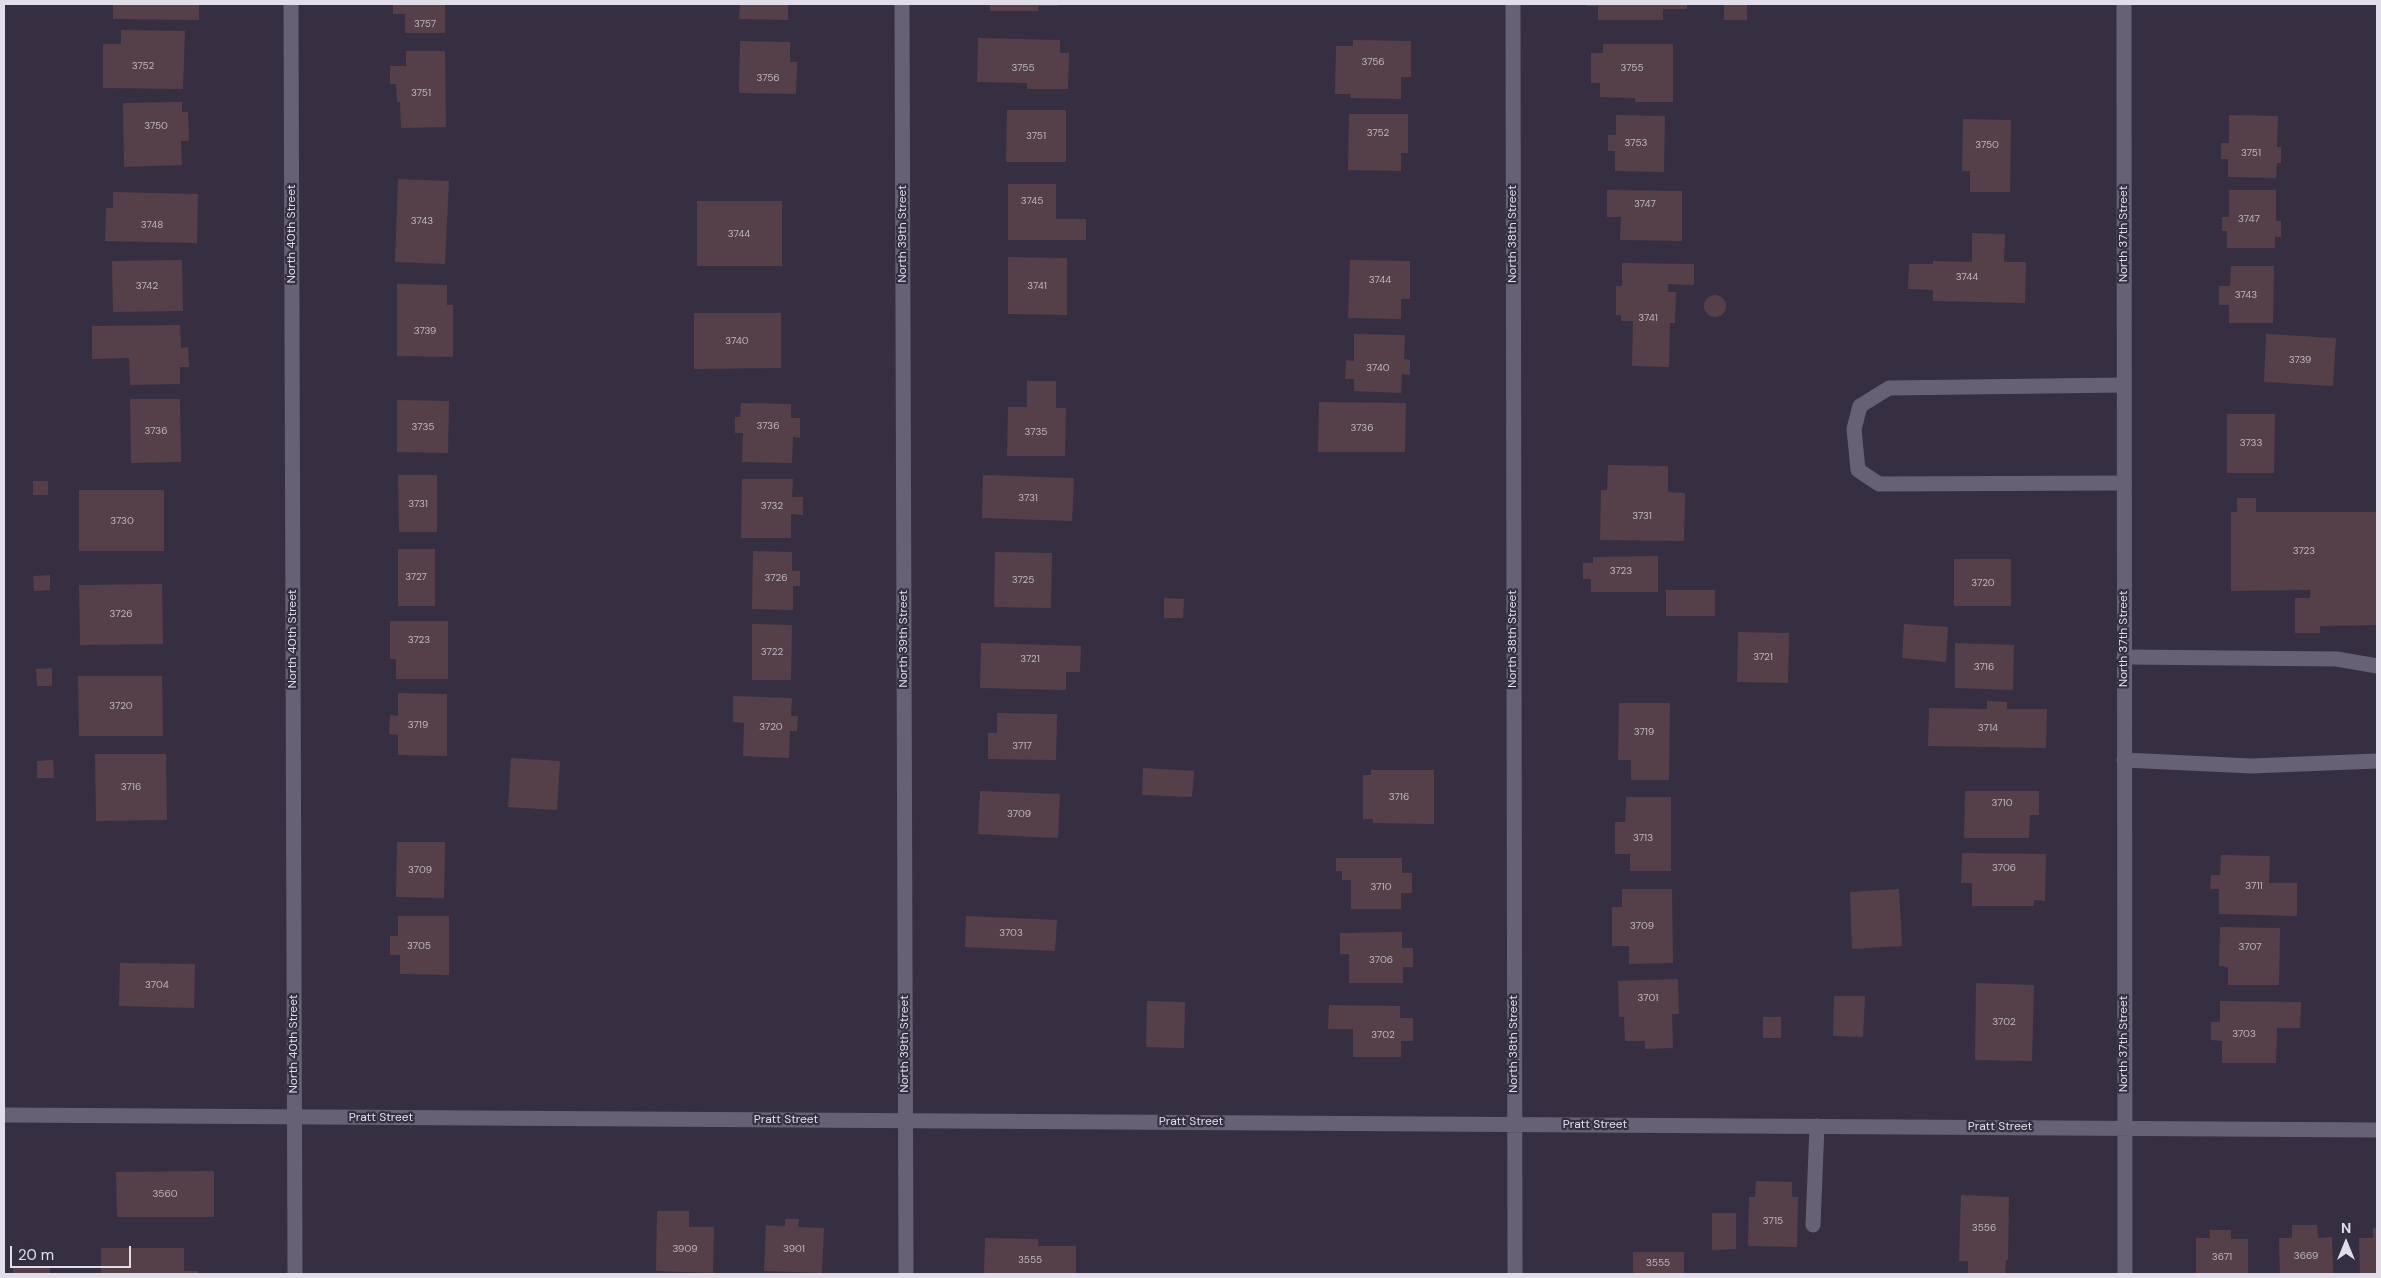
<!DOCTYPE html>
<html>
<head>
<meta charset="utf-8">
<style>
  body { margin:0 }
  #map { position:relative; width:2381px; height:1278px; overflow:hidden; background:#352f41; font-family:"DM Sans",sans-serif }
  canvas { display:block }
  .frame { position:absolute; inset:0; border:5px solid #e1deea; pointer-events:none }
  .north { position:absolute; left:2321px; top:1218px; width:50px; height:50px; -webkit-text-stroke:4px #352f41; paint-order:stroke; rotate:0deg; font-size:14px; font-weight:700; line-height:20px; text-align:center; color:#e1deea }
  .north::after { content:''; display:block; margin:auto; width:18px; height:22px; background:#e1deea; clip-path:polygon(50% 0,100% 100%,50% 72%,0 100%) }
  .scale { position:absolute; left:10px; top:1246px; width:121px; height:22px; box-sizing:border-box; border:2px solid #e1deea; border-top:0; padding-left:6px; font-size:15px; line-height:18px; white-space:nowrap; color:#e1deea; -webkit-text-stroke:4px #352f41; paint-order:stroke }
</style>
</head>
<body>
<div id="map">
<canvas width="2381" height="1278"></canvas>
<div class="frame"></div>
<div class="north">N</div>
<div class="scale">20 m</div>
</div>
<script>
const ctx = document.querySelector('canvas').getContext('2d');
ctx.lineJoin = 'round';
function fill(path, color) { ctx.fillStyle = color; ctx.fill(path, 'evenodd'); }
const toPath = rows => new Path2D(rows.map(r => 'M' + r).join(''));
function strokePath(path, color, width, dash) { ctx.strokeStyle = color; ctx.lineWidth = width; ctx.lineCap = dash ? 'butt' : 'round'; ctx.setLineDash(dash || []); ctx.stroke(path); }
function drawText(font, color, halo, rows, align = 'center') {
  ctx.font = font + ' "DM Sans",sans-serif'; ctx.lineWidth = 4.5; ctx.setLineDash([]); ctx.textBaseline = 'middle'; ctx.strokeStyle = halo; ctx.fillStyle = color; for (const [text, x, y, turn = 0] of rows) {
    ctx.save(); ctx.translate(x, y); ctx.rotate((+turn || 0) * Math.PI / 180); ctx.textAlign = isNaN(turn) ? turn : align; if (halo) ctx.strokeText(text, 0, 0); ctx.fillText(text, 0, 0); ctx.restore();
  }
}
const building = toPath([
  [113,4,199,4,199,20,113,19],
  [393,4,445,4,445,33,405,33,405,14,393,14],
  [740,4,788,4,788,20,739,19],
  [990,4,1058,4,1058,6,1038,6,1038,11,990,11],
  [1587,4,1687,4,1687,9,1663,9,1663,20,1598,20,1598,6,1587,6],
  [1724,5,1747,5,1747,20,1724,20],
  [121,30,185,31,183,89,103,88,103,44,121,44],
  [978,38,1060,40,1060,53,1069,53,1068,89,1027,89,1027,83,977,82],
  [1353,40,1411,41,1411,77,1401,77,1401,99,1350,98,1350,94,1335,94,1336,46,1353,46],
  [740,41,790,42,790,62,797,62,796,94,739,93],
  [1603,44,1673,44,1673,102,1635,102,1635,98,1600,97,1600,83,1591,83,1591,53,1603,53],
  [406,51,445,51,446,127,401,128,400,102,397,102,396,84,390,84,390,66,406,66],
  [182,102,182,112,188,112,189,141,181,141,182,165,124,167,123,103],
  [1007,110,1066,110,1066,162,1006,162],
  [1349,114,1408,114,1408,153,1401,153,1401,171,1348,170],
  [1616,115,1665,116,1664,172,1615,171,1615,151,1608,151,1608,135,1616,135],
  [2229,115,2278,116,2277,147,2281,147,2281,163,2277,163,2276,178,2228,177,2228,159,2221,159,2221,143,2229,143],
  [1963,119,2011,120,2010,192,1970,192,1970,171,1962,171],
  [398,179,449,181,445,264,395,262],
  [1008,184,1056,184,1056,219,1086,219,1086,240,1008,240],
  [1607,190,1682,191,1682,241,1620,240,1621,217,1607,217],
  [2229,190,2276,190,2276,221,2281,221,2281,237,2275,237,2275,248,2227,248,2227,231,2222,231,2222,217,2229,217],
  [113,192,198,194,197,243,105,241,106,208,113,208],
  [697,201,782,201,782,266,697,266],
  [1972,233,2005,234,2004,262,2026,262,2025,303,1933,301,1933,290,1908,289,1909,264,1933,264,1933,261,1972,262],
  [1008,257,1067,258,1067,315,1008,314],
  [182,260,183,311,113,312,112,261],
  [1350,260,1410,261,1410,299,1401,299,1401,319,1348,318],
  [1622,263,1694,264,1694,285,1668,284,1668,292,1676,292,1675,323,1670,323,1669,367,1632,366,1633,321,1621,321,1621,315,1616,315,1616,286,1622,286],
  [2231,266,2274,266,2273,323,2229,323,2229,305,2219,305,2219,286,2230,286],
  [397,284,447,285,447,305,453,305,453,357,397,356],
  '1704 306a11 11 0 1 1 22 0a11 11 0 1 1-22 0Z',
  [694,313,781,313,781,368,694,369],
  [180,325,181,348,188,347,189,367,180,367,180,384,130,385,129,358,92,359,92,326],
  [1354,334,1405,335,1404,359,1410,360,1410,375,1402,374,1401,393,1354,391,1354,379,1345,379,1346,360,1354,361],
  [2266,334,2336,338,2333,386,2264,382],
  [1027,381,1056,381,1056,408,1066,408,1065,456,1007,456,1008,407,1027,407],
  [130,399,180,399,181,462,131,463],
  [397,400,449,401,448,453,397,452],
  [1319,402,1406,403,1405,452,1318,452],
  [741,403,791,404,791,418,800,418,800,438,793,437,792,463,742,462,743,433,735,433,735,417,740,417],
  [2227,414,2275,414,2274,473,2227,473],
  [1608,465,1668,466,1668,492,1685,493,1684,541,1600,540,1601,490,1607,490],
  [398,475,437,475,437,532,399,532],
  [983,475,1074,478,1072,521,982,518],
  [742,479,793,479,792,497,803,497,803,515,791,514,791,538,741,538],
  [33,481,48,481,48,495,33,495],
  [79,490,164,490,164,551,79,551],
  [2237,498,2256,498,2256,512,2377,512,2377,625,2320,626,2320,633,2295,633,2295,598,2310,598,2310,590,2231,591,2231,512,2237,512],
  [398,549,435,549,435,606,398,606],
  [753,551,792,552,792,571,800,571,800,586,793,586,793,610,752,609],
  [995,552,1052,553,1051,608,994,607],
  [1658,556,1658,592,1591,592,1591,579,1583,579,1583,563,1593,563,1593,557],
  [1954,559,2011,559,2011,606,1954,606],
  [50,575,50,590,34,591,33,576],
  [162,584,163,644,80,645,79,585],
  [1666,590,1715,590,1715,616,1666,616],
  [1164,598,1184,599,1183,618,1164,618],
  [390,621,448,621,448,679,396,679,396,659,390,659],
  [752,624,792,625,791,680,752,680],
  [1904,624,1948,627,1946,662,1902,658],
  [1738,632,1789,633,1788,683,1737,682],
  [981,643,1081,646,1080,672,1066,672,1066,690,980,688],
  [1955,643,2014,645,2013,690,1955,688],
  [52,668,52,686,37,686,36,669],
  [78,676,162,676,163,736,79,736],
  [398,693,447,694,447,756,398,755,398,735,389,734,390,715,398,716],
  [733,696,792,698,791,716,798,716,797,731,790,731,789,758,743,756,744,723,733,722],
  [1987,701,2007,702,2007,709,2047,709,2046,748,1928,746,1929,708,1987,709],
  [1619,703,1670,703,1669,780,1631,780,1631,760,1618,760],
  [997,713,1057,714,1056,760,988,759,988,733,997,733],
  [95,754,166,754,167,820,96,821],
  [511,758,560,761,557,810,508,807],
  [53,760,54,778,37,778,37,761],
  [1143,768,1194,771,1192,797,1142,795],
  [1371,770,1434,770,1434,824,1373,823,1373,819,1363,819,1363,775,1371,775],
  [980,791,1060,794,1058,838,978,834],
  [1965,791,2039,791,2039,815,2030,815,2029,838,1964,838],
  [1626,797,1671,797,1671,871,1630,871,1630,854,1615,854,1615,822,1625,822],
  [397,842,445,842,444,898,396,897],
  [1962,853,2046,854,2045,901,2034,900,2034,906,1972,906,1972,883,1961,883],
  [2221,855,2270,856,2269,883,2297,883,2297,916,2219,914,2219,889,2210,889,2211,875,2220,875],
  [1336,858,1402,858,1402,873,1412,873,1412,893,1401,893,1401,909,1351,909,1351,880,1342,880,1342,871,1336,871],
  [1622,889,1672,889,1673,963,1629,964,1629,946,1612,946,1612,907,1622,907],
  [1899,889,1902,946,1852,949,1850,892],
  [398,916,449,916,449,975,400,974,400,955,390,955,390,936,398,936],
  [966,916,1057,920,1055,951,965,947],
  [2220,927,2280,928,2279,985,2228,985,2228,967,2219,966],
  [1402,932,1402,948,1413,948,1413,967,1403,967,1403,983,1349,983,1349,954,1340,954,1340,933],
  [120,963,195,964,194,1008,119,1006],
  [1678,979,1679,1014,1672,1014,1673,1048,1645,1049,1645,1041,1625,1041,1624,1017,1619,1017,1618,981],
  [1976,983,2034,985,2032,1061,1975,1060],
  [1834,996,1865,996,1863,1037,1833,1036],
  [1147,1001,1185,1002,1184,1048,1146,1047],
  [2220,1001,2301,1002,2300,1028,2277,1028,2276,1063,2222,1063,2222,1041,2211,1040,2211,1022,2220,1022],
  [1329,1005,1400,1006,1400,1018,1413,1018,1413,1041,1401,1041,1401,1057,1353,1057,1353,1029,1328,1029],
  [1763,1017,1781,1017,1781,1038,1763,1038],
  [214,1171,214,1217,117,1217,116,1172],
  [1756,1181,1792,1182,1792,1197,1798,1197,1797,1247,1748,1246,1749,1197,1755,1197],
  [1961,1195,2009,1197,2008,1260,2006,1260,2005,1274,1968,1273,1968,1261,1959,1261],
  [657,1211,689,1211,689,1227,714,1227,713,1273,656,1271],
  [1712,1213,1736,1213,1736,1249,1712,1250],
  [785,1219,799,1219,798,1227,824,1228,822,1273,764,1271,766,1225,785,1226],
  [2292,1225,2317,1225,2318,1238,2332,1237,2333,1274,2280,1274,2279,1238,2292,1238],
  [2373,1228,2377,1228,2377,1274,2360,1274,2359,1238,2373,1238],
  [2210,1230,2231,1230,2231,1239,2248,1239,2248,1274,2196,1274,2196,1238,2210,1238],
  [985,1238,1038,1239,1038,1246,1076,1246,1076,1274,984,1274],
  [101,1248,184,1248,184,1271,198,1271,198,1274,101,1274],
  [1633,1252,1684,1252,1684,1274,1633,1274],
  [13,1266,50,1266,50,1274,13,1274]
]);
const lane = toPath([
  [2124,385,1889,388,1860,406,1854,429,1858,470,1879,484,2124,483],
  [2124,657,2337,659,2377,666],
  [2124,760,2251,766,2377,761],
  [1813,1225,1817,1126]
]);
const street = toPath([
  [902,4,906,1274],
  [1513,4,1515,1274],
  [2124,4,2125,1274],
  [4,1115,2377,1130]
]);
const secondary = toPath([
  [291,4,295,1274]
]);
const numberNames = [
  ["3757",425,24],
  ["3756",1373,62],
  ["3752",143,66],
  ["3755",1023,68],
  ["3755",1632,68],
  ["3756",768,78],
  ["3751",421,93],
  ["3750",156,126],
  ["3752",1378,133],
  ["3751",1036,136],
  ["3753",1636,143],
  ["3750",1987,145],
  ["3751",2251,153],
  ["3745",1032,201],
  ["3747",1645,204],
  ["3747",2249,219],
  ["3743",422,221],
  ["3748",152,225],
  ["3744",739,234],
  ["3744",1967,277],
  ["3744",1380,280],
  ["3742",147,286],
  ["3741",1037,286],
  ["3743",2246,295],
  ["3741",1648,318],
  ["3739",425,331],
  ["3740",737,341],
  ["3739",2300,360],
  ["3740",1378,368],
  ["3736",768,426],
  ["3735",423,427],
  ["3736",1362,428],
  ["3736",156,431],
  ["3735",1036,432],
  ["3733",2251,443],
  ["3731",1028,498],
  ["3731",418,504],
  ["3732",772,506],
  ["3731",1642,516],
  ["3730",122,521],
  ["3723",2304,551],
  ["3723",1621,571],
  ["3727",416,577],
  ["3726",776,578],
  ["3725",1023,580],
  ["3720",1983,583],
  ["3726",121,614],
  ["3723",419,640],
  ["3722",772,652],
  ["3721",1763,657],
  ["3721",1030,659],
  ["3716",1984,667],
  ["3720",121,706],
  ["3719",418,725],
  ["3720",771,727],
  ["3714",1988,728],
  ["3719",1644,732],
  ["3717",1022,746],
  ["3716",131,787],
  ["3716",1399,797],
  ["3710",2002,803],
  ["3709",1019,814],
  ["3713",1643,838],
  ["3706",2004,868],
  ["3709",420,870],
  ["3711",2254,886],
  ["3710",1381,887],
  ["3709",1642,926],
  ["3703",1011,933],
  ["3705",419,946],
  ["3707",2250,947],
  ["3706",1381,960],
  ["3704",157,985],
  ["3701",1648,998],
  ["3702",2004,1022],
  ["3703",2244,1034],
  ["3702",1383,1035],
  ["3560",165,1194],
  ["3715",1773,1221],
  ["3556",1984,1228],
  ["3909",685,1249],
  ["3901",794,1249],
  ["3669",2306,1256],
  ["3671",2222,1257],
  ["3555",1030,1260],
  ["3555",1658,1263]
];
const streetNames = [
  ["North 40th Street",292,234,-90],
  ["North 39th Street",903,234,-90],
  ["North 38th Street",1513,234,-90],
  ["North 37th Street",2124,234,-90],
  ["North 40th Street",293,639,-90],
  ["North 39th Street",904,639,-90],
  ["North 38th Street",1513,639,-90],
  ["North 37th Street",2124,639,-90],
  ["North 40th Street",294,1044,-90],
  ["North 39th Street",905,1044,-90],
  ["North 38th Street",1514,1044,-90],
  ["North 37th Street",2124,1044,-90],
  ["Pratt Street",381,1118],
  ["Pratt Street",786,1120],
  ["Pratt Street",1191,1122],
  ["Pratt Street",1595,1125],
  ["Pratt Street",2000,1127]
];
fill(building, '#55404a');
strokePath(lane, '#676175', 15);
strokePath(street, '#676175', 15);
strokePath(secondary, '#676175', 15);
drawText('10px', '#beb6c2', null, numberNames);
drawText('12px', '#e1deea', '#352f41', streetNames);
</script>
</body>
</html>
